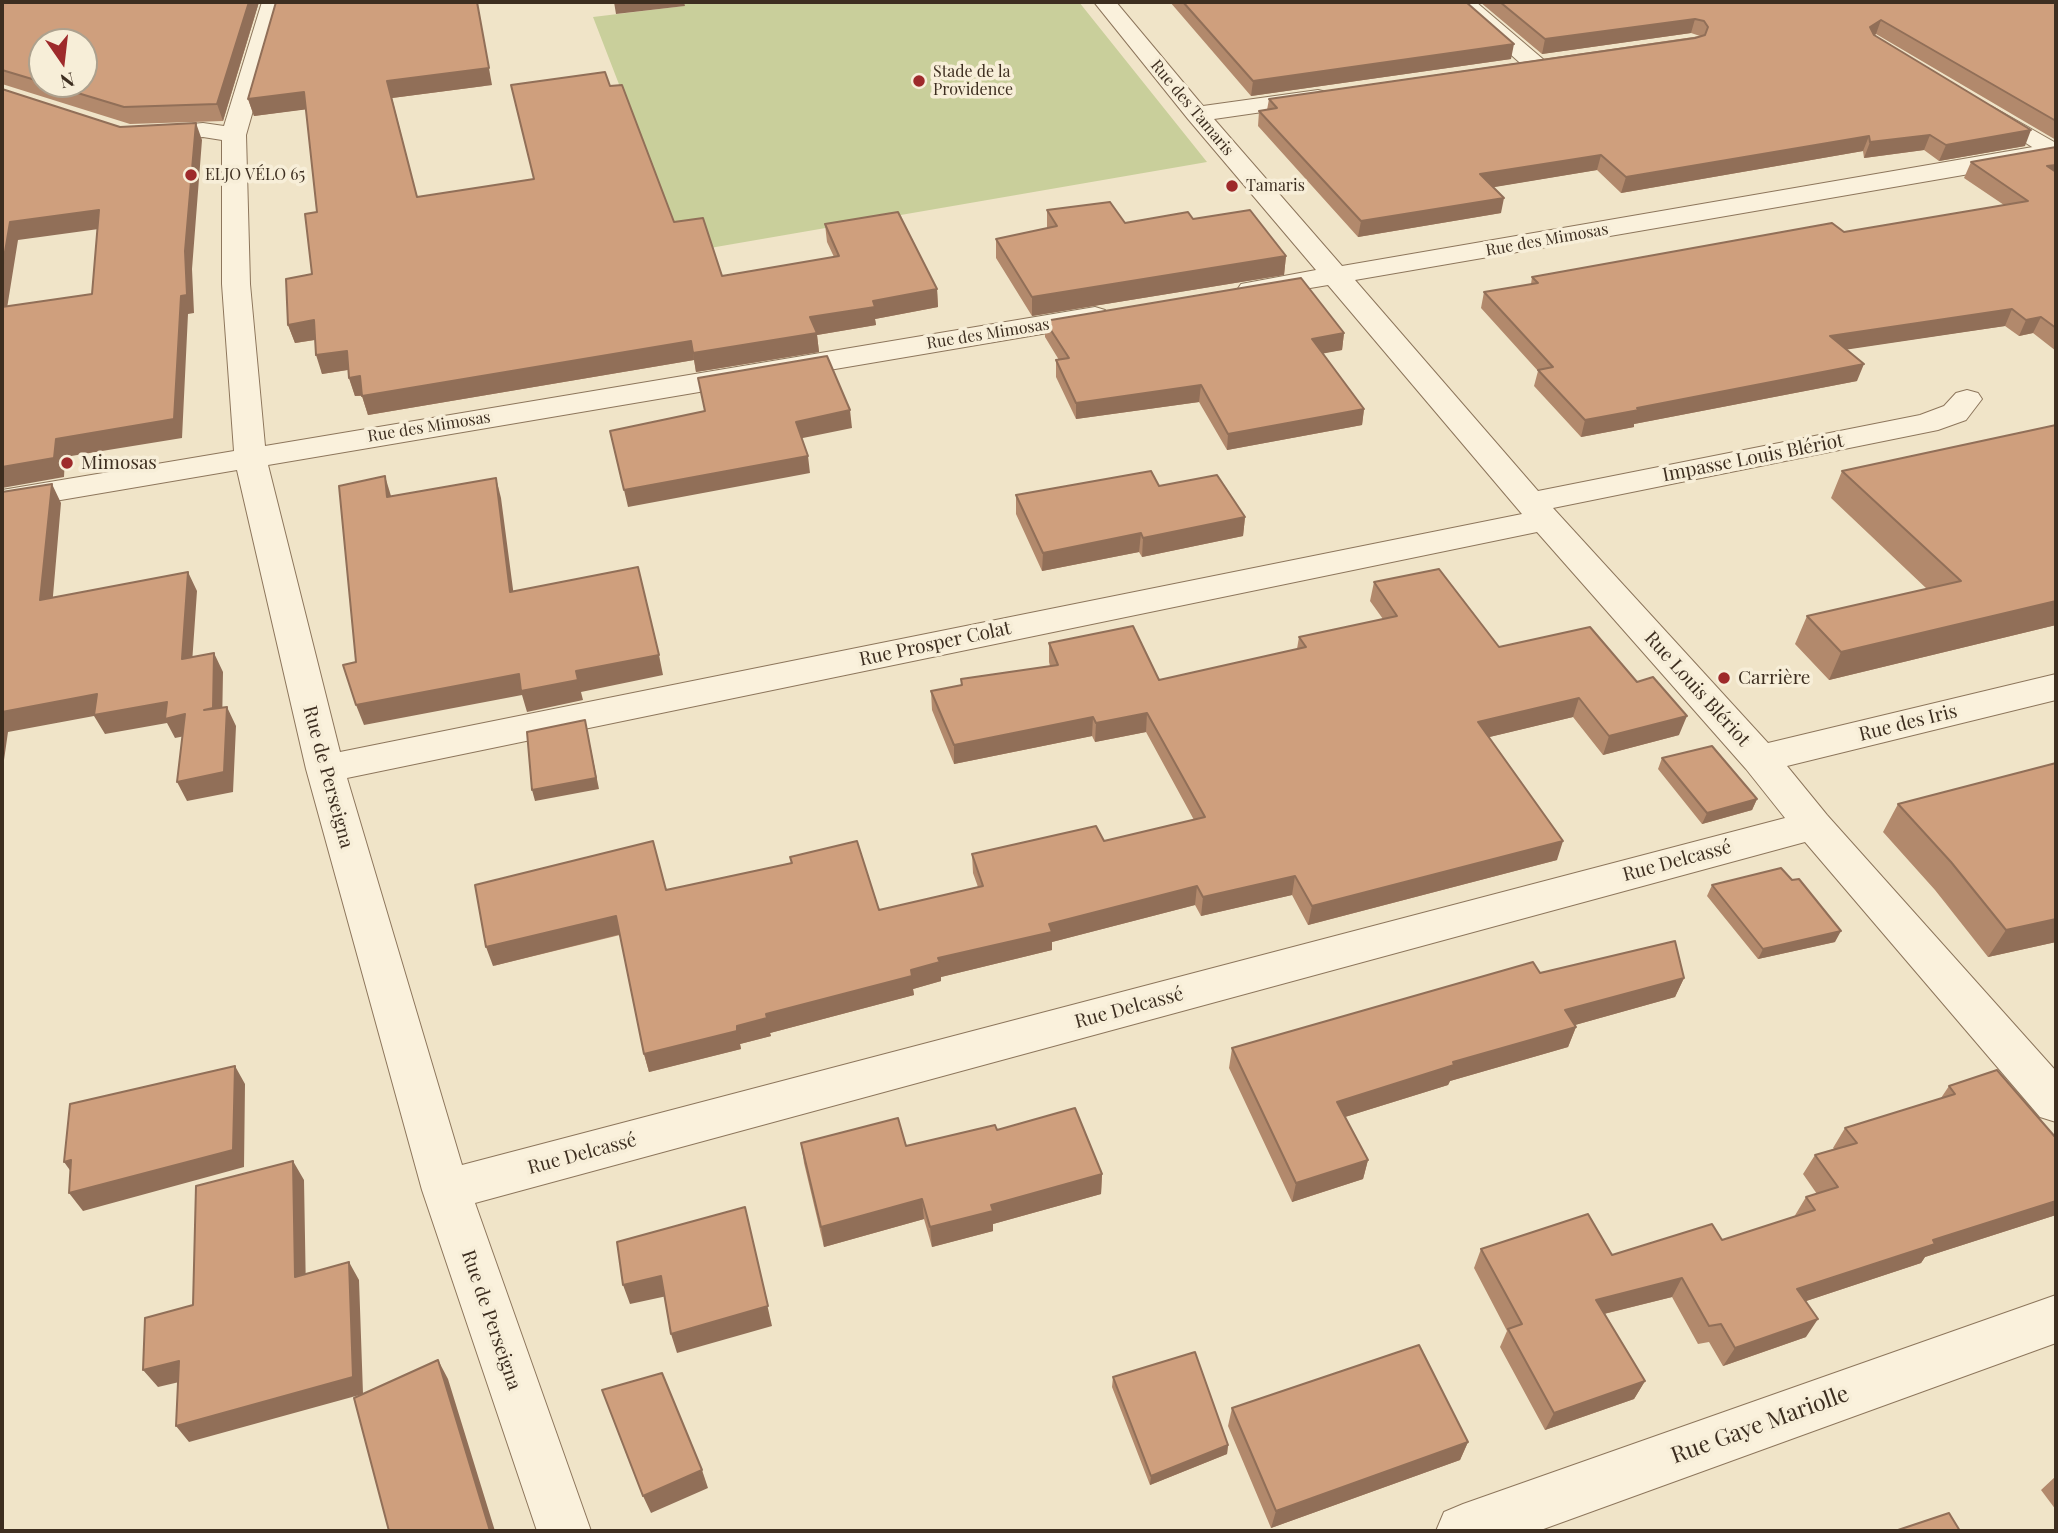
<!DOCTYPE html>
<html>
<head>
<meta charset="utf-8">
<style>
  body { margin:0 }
  #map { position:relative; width:2058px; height:1533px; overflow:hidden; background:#f0e4c8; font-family:"Playfair Display",serif }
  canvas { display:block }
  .frame { position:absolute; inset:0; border:4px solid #3d2e20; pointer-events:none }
  .north { position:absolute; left:28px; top:28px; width:70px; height:70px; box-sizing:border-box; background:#f7eed8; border:2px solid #ada18e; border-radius:50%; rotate:166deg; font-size:19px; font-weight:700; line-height:28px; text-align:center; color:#3d2e20 }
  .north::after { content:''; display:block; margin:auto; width:24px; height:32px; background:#9e2a2b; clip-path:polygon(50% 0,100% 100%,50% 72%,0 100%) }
</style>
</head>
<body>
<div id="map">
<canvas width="2058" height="1533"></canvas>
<div class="frame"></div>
<div class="north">N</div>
</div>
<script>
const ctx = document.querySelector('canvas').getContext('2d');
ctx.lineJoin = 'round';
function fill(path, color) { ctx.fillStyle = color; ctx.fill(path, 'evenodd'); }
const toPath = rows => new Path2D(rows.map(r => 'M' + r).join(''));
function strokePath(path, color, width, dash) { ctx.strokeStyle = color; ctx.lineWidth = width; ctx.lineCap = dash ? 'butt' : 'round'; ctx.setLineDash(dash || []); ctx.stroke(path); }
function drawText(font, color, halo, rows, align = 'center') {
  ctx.font = font + ' "Playfair Display",serif'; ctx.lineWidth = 7; ctx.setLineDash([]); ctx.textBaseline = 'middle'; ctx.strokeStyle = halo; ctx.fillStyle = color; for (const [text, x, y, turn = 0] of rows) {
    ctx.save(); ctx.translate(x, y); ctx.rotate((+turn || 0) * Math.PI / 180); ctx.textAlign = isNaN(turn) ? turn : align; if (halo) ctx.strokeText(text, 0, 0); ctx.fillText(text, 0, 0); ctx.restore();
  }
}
const green = toPath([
  [683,2,1079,2,1207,162,710,248,659,243,632,118,593,17,684,6]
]);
const service = toPath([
  [1991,106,2056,143,2056,157,2046,156,1984,116,1980,112,1984,108,1991,106]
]);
const minor = toPath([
  [262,2,284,2,246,135,250,284,265,446,1095,307,1105,310,1109,316,1105,322,1095,325,268,465,340,752,1522,514,1328,285,1251,298,1241,296,1237,290,1241,284,1316,270,1188,119,1094,2,1116,2,1203,106,1318,90,1327,92,1330,97,1327,102,1318,104,1214,119,1342,266,2056,143,2056,159,1355,280,1538,491,1920,415,1944,406,1956,393,1967,390,1978,393,1982,399,1966,420,1938,430,1553,508,1768,743,2056,674,2056,700,1787,766,1827,815,2056,1071,2056,1122,2040,1117,1805,842,475,1203,591,1531,537,1531,422,1190,306,769,237,470,2,510,2,490,234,451,222,284,222,140,203,137,146,142,137,140,134,135,137,130,146,128,203,123,224,126,262,2],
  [1537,532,1746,769,1785,818,462,1165,347,778,1537,532],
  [1452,2,1476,2,1544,60,1548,65,1544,70,1528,70,1452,2],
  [2056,1295,2056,1343,1538,1531,1436,1531,1444,1512,1463,1504,2056,1295]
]);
const wall = toPath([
  [2,2,259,2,223,121,130,124,2,84],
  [42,42,84,84,42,84],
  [1170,2,1466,2,1511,59,1251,96],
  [1480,2,2056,2,2056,140,1876,34,1875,35,2025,146,1939,161,1924,150,1864,158,1863,151,1621,193,1597,170,1493,187,1501,213,1358,237,1258,126,1259,111,1267,110,1269,99,1700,36,1691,33,1542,54],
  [492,85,392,98,417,197,533,179,610,86,674,222,722,276,834,257,827,242,825,224,937,289,938,307,875,319,876,325,817,335,819,352,696,372,694,360,368,415,362,396,355,396,349,378,348,370,322,374,315,340,295,343,288,325,312,274,317,212,306,109,254,116,248,99],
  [2056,147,2056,351,2033,333,2019,336,2005,326,1846,349,1857,381,1634,424,1634,427,1581,437,1534,386,1538,371,1481,308,1484,292,1531,284,1532,277,1844,232,2004,205,1964,178,1971,162],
  [1047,210,1125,223,1193,219,1286,256,1284,275,1032,316,996,258,996,239,1047,228],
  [1045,321,1344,333,1342,350,1323,353,1364,409,1362,425,1227,450,1199,402,1076,419,1056,377,1056,360,1059,360,1045,337],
  [2056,425,2056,625,1829,680,1795,644,1807,616,1927,589,1831,498,1842,471],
  [1159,486,1245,517,1243,536,1142,557,1139,552,1042,571,1016,514,1016,495],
  [1374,582,1499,647,1679,735,1603,755,1573,717,1489,737,1557,860,1308,925,1292,895,1201,916,1195,905,1052,942,1052,950,941,977,941,981,913,989,914,995,770,1033,771,1036,740,1044,741,1049,649,1072,644,1054,620,935,493,966,666,890,791,863,790,857,879,910,978,887,973,873,972,854,1104,841,1194,820,1146,732,1095,742,1092,736,954,764,932,710,931,691,961,686,961,679,1050,666,1049,662,1049,643,1159,680,1297,649,1299,637,1383,619,1370,601],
  [1662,758,1757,799,1752,810,1702,824,1658,769],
  [2056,763,2056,942,1988,957,1935,890,1883,832,1898,804],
  [1712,885,1835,942,1758,959,1707,896],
  [1540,973,1684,978,1675,997,1575,1025,1576,1027,1568,1047,1450,1081,1448,1085,1345,1117,1368,1160,1363,1179,1292,1202,1229,1068,1232,1048],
  [1949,1086,2056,1138,2056,1215,1925,1257,1921,1263,1806,1301,1806,1337,1723,1366,1709,1342,1698,1344,1672,1297,1604,1314,1645,1381,1634,1399,1545,1430,1500,1347,1507,1331,1474,1268,1481,1249,1612,1255,1722,1240,1794,1217,1806,1197,1817,1194,1803,1174,1815,1155,1834,1149,1833,1148,1845,1128,1941,1098],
  [997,1130,1102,1174,1101,1194,993,1224,993,1231,932,1247,924,1219,824,1247,804,1163,801,1143,906,1146],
  [1113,1377,1228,1445,1227,1454,1150,1485,1112,1387],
  [1232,1408,1468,1442,1460,1460,1271,1528,1228,1426],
  [2056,1476,2056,1510,2041,1490]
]);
const shadedWall = toPath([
  [249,2,259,2,223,121,217,104],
  [477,2,492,85,392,98,387,81],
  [614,2,684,2,685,6,616,14],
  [1695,19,1691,33,1542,54,1545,39],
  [1881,20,1876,34,1865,41,1870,27],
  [1514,44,1511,59,1251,96,1253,81],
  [304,92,309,109,254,116,248,99],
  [196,123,202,140,192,269,194,313,188,314,182,438,65,457,64,477,2,488,2,467,56,439,181,296],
  [2031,130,2025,146,1939,161,1946,145],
  [1930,135,1924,150,1864,158,1870,142],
  [1869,136,1863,151,1621,193,1626,177],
  [1601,155,1597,170,1477,190,1480,174],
  [2056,165,2056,179,2047,166],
  [1504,198,1501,213,1358,237,1361,221],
  [99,210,106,228,18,240,4,327,2,321,2,270,10,222],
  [1286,256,1284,275,1032,316,1032,297],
  [937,289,938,307,875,319,876,325,817,335,819,352,696,372,693,353,810,317,873,301],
  [2012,309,2005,326,1824,353,1830,336],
  [2041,317,2033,333,2019,336,2026,320],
  [314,320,320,339,295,343,288,325],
  [1344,333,1342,350,1310,356,1312,339],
  [691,341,694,360,368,415,362,396],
  [347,351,353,369,322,374,316,355],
  [1864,364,1857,381,1634,424,1634,427,1581,437,1585,420,1637,408],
  [360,376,367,395,355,396,349,378],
  [1201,385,1199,402,1076,419,1076,403],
  [1364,409,1362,425,1227,450,1228,434],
  [850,410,852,428,798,439,796,422],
  [808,456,810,473,628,507,624,490],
  [385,476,391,496,387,497],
  [496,478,501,498,516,612,510,592],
  [52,484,61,503,51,619,40,600],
  [1245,517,1243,536,1142,557,1143,538],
  [1141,533,1139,552,1042,571,1043,553],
  [188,572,197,591,191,678,182,659],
  [2056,601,2056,625,1829,680,1841,652],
  [214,653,223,672,222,728,204,710],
  [659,655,663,675,581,692,583,700,527,712,522,695,364,725,356,705,519,674,576,671],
  [97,694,167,702,185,714,195,734,175,738,167,723,105,734,94,716,8,732,4,760,2,760,2,712],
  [1579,698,1573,717,1473,741,1478,722],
  [227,707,236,726,233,792,187,801,177,782],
  [1147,713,1146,732,1095,742,1096,723],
  [1687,716,1679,735,1603,755,1609,736],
  [1093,717,1092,736,954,764,954,745],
  [585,720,599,789,535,801,532,790],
  [1757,799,1752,810,1702,824,1707,813],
  [1563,841,1557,860,1308,925,1312,906],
  [1295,876,1292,895,1201,916,1203,897],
  [1197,886,1195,905,1052,942,1052,950,941,977,941,981,913,989,914,995,770,1033,771,1036,740,1044,741,1049,649,1072,644,1054,737,1026,766,1014,911,970,938,958,1049,924],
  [616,916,621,934,493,966,486,947],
  [2056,919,2056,942,1988,957,2006,930],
  [1841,931,1835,942,1758,959,1763,949],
  [1684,978,1675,997,1557,1030,1565,1010],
  [1576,1027,1568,1047,1450,1081,1448,1085,1332,1121,1337,1102,1453,1062],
  [235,1066,245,1084,244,1167,83,1211,69,1193],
  [71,1160,77,1180,64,1162],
  [1368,1160,1363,1179,1292,1202,1296,1183],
  [293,1161,304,1180,306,1295,295,1277],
  [1102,1174,1101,1194,993,1224,993,1231,932,1247,930,1227,991,1205],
  [922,1199,924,1219,824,1247,821,1227],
  [2056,1201,2056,1215,1925,1257,1921,1263,1785,1308,1797,1289,1933,1240],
  [745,1207,772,1326,677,1353,671,1334],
  [349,1262,359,1280,363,1394,189,1442,176,1426],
  [661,1276,667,1296,630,1304,623,1285],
  [1682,1278,1672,1297,1587,1318,1596,1300],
  [1818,1319,1806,1337,1723,1366,1735,1348],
  [438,1360,448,1379,495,1531,490,1531],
  [179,1361,192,1379,158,1387,143,1370],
  [1645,1381,1634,1399,1545,1430,1554,1413],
  [1468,1442,1460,1460,1271,1528,1276,1511],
  [1228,1445,1227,1454,1150,1485,1151,1476],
  [702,1470,708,1488,651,1513,643,1496]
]);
const building = toPath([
  [2,2,249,2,217,104,124,107,48,84,84,84,84,42,42,42,42,82,2,70,2,2],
  [276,2,477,2,489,68,387,81,417,197,534,179,511,85,605,72,610,86,622,85,674,222,703,218,722,276,839,256,825,224,898,212,937,289,873,301,875,307,810,317,817,333,693,353,691,341,362,396,360,376,349,378,347,351,316,355,314,320,288,325,286,279,312,274,305,214,317,212,304,92,248,99,276,2],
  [1183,2,1466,2,1514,44,1253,81,1183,2],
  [1500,2,2056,2,2056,121,1881,20,1870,27,1874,35,2031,130,1946,145,1930,135,1870,142,1869,136,1626,177,1601,155,1480,174,1504,198,1361,221,1259,111,1277,108,1269,99,1695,38,1705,35,1708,27,1704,21,1695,19,1545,39,1500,2],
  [2,89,120,127,196,123,185,251,187,295,181,296,174,419,56,439,54,458,2,467,2,307,92,294,99,210,10,222,2,270,2,89],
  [2056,147,2056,165,2047,166,2056,172,2056,328,2041,317,2026,320,2012,309,1830,336,1864,364,1637,408,1639,410,1585,420,1538,370,1553,367,1484,292,1538,283,1532,277,1832,223,1844,232,2028,201,1971,162,2056,147],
  [1110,202,1125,223,1188,212,1193,219,1250,210,1286,256,1032,297,996,239,1057,226,1047,210,1110,202],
  [1301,278,1344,333,1312,339,1364,409,1228,434,1201,385,1076,403,1056,360,1069,358,1045,321,1301,278],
  [827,356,850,410,796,422,808,456,624,490,610,431,705,411,698,378,827,356],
  [2056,425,2056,601,1841,652,1807,616,1961,581,1842,471,2056,425],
  [1151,471,1159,486,1217,475,1245,517,1143,538,1141,533,1043,553,1016,495,1151,471],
  [385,476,387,497,496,478,510,592,638,567,659,655,576,671,578,680,521,691,519,674,356,705,343,665,356,662,339,486,385,476],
  [52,484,40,600,188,572,182,659,214,653,213,708,204,710,227,707,224,772,177,782,185,714,165,719,167,702,94,715,97,694,2,712,2,492,52,484],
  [1439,569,1499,647,1590,627,1637,682,1653,677,1687,716,1609,736,1579,698,1478,722,1563,841,1312,906,1295,876,1203,897,1197,886,1049,924,1052,932,938,958,940,962,911,970,912,976,766,1014,767,1018,737,1026,737,1031,644,1054,616,916,486,947,475,885,653,841,666,890,792,863,790,857,857,841,879,910,983,886,972,854,1096,826,1104,841,1205,817,1147,713,1096,723,1093,717,954,745,931,691,962,685,961,679,1058,665,1049,643,1133,626,1159,680,1306,647,1299,637,1397,616,1374,582,1439,569],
  [585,720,596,778,532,790,527,732,585,720],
  [1712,746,1757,799,1707,813,1662,758,1712,746],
  [2056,763,2056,919,2006,930,1951,862,1898,804,2056,763],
  [1781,868,1792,880,1799,879,1841,931,1763,949,1712,885,1781,868],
  [1675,941,1684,978,1565,1010,1576,1027,1453,1062,1454,1065,1337,1102,1368,1160,1296,1183,1232,1048,1533,962,1540,973,1675,941],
  [235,1066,233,1150,69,1193,71,1160,64,1162,70,1104,235,1066],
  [1997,1070,2056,1138,2056,1201,1933,1240,1935,1244,1797,1289,1818,1319,1735,1348,1721,1324,1709,1326,1682,1278,1596,1300,1645,1381,1554,1413,1508,1329,1522,1324,1481,1249,1588,1214,1612,1255,1712,1224,1722,1240,1815,1210,1806,1197,1838,1187,1815,1155,1857,1143,1845,1128,1955,1094,1949,1086,1997,1070],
  [1075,1108,1102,1174,991,1205,993,1211,930,1227,922,1199,821,1227,801,1143,898,1118,906,1146,995,1125,997,1130,1075,1108],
  [293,1161,295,1277,349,1262,353,1377,176,1426,179,1361,143,1370,145,1318,193,1305,196,1186,293,1161],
  [745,1207,768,1306,671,1334,661,1276,623,1285,617,1242,745,1207],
  [1419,1345,1468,1442,1276,1511,1232,1408,1419,1345],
  [1195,1352,1228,1445,1151,1476,1113,1377,1195,1352],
  [438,1360,490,1531,389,1531,354,1398,438,1360],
  [662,1373,702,1470,643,1496,602,1390,662,1373],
  [1949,1513,1960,1531,1895,1531,1949,1513]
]);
const markers = [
  [919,81,7,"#9e2a2b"],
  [191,175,7,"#9e2a2b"],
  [1232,186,7,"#9e2a2b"],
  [67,463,7,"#9e2a2b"],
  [1724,678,7,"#9e2a2b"]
];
const farPoinames = [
  ["Stade de la",933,72],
  ["Providence",933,90],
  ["ELJO VÉLO 65",205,175],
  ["Tamaris",1246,186]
];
const farStreetnames = [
  ["Rue des Tamaris",1192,108,50],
  ["Rue des Mimosas",1547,240,-10],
  ["Rue des Mimosas",988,334,-9],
  ["Rue des Mimosas",429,427,-9]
];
const streetNames = [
  ["Impasse Louis Blériot",1753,458,-11],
  ["Rue Prosper Colat",935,644,-12],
  ["Rue Louis Blériot",1697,689,48],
  ["Rue des Iris",1908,723,-14],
  ["Rue de Perseigna",328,777,75],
  ["Rue Delcassé",1677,861,-15],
  ["Rue Delcassé",1129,1008,-15],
  ["Rue Delcassé",582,1154,-15],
  ["Rue de Perseigna",491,1320,71]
];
const poiNames = [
  ["Mimosas",81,463],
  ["Carrière",1738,678]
];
const nearStreetnames = [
  ["Rue Gaye Mariolle",1760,1425,-20]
];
fill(green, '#c9cf9b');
strokePath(service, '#8d765c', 2);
strokePath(minor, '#8d765c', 2);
fill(service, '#faf1dc');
fill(minor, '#faf1dc');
fill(wall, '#b2896c');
fill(shadedWall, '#916f58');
fill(building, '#cf9f7d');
strokePath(building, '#916f58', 2);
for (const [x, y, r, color] of markers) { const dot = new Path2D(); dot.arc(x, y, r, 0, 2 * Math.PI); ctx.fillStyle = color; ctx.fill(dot); strokePath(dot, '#f7eed8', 2.5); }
drawText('16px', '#3d2e20', '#f7eed8', farPoinames, 'left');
drawText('16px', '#3d2e20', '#f7eed8', farStreetnames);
drawText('19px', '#3d2e20', '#f7eed8', streetNames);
drawText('19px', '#3d2e20', '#f7eed8', poiNames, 'left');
drawText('23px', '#3d2e20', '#f7eed8', nearStreetnames);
</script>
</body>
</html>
